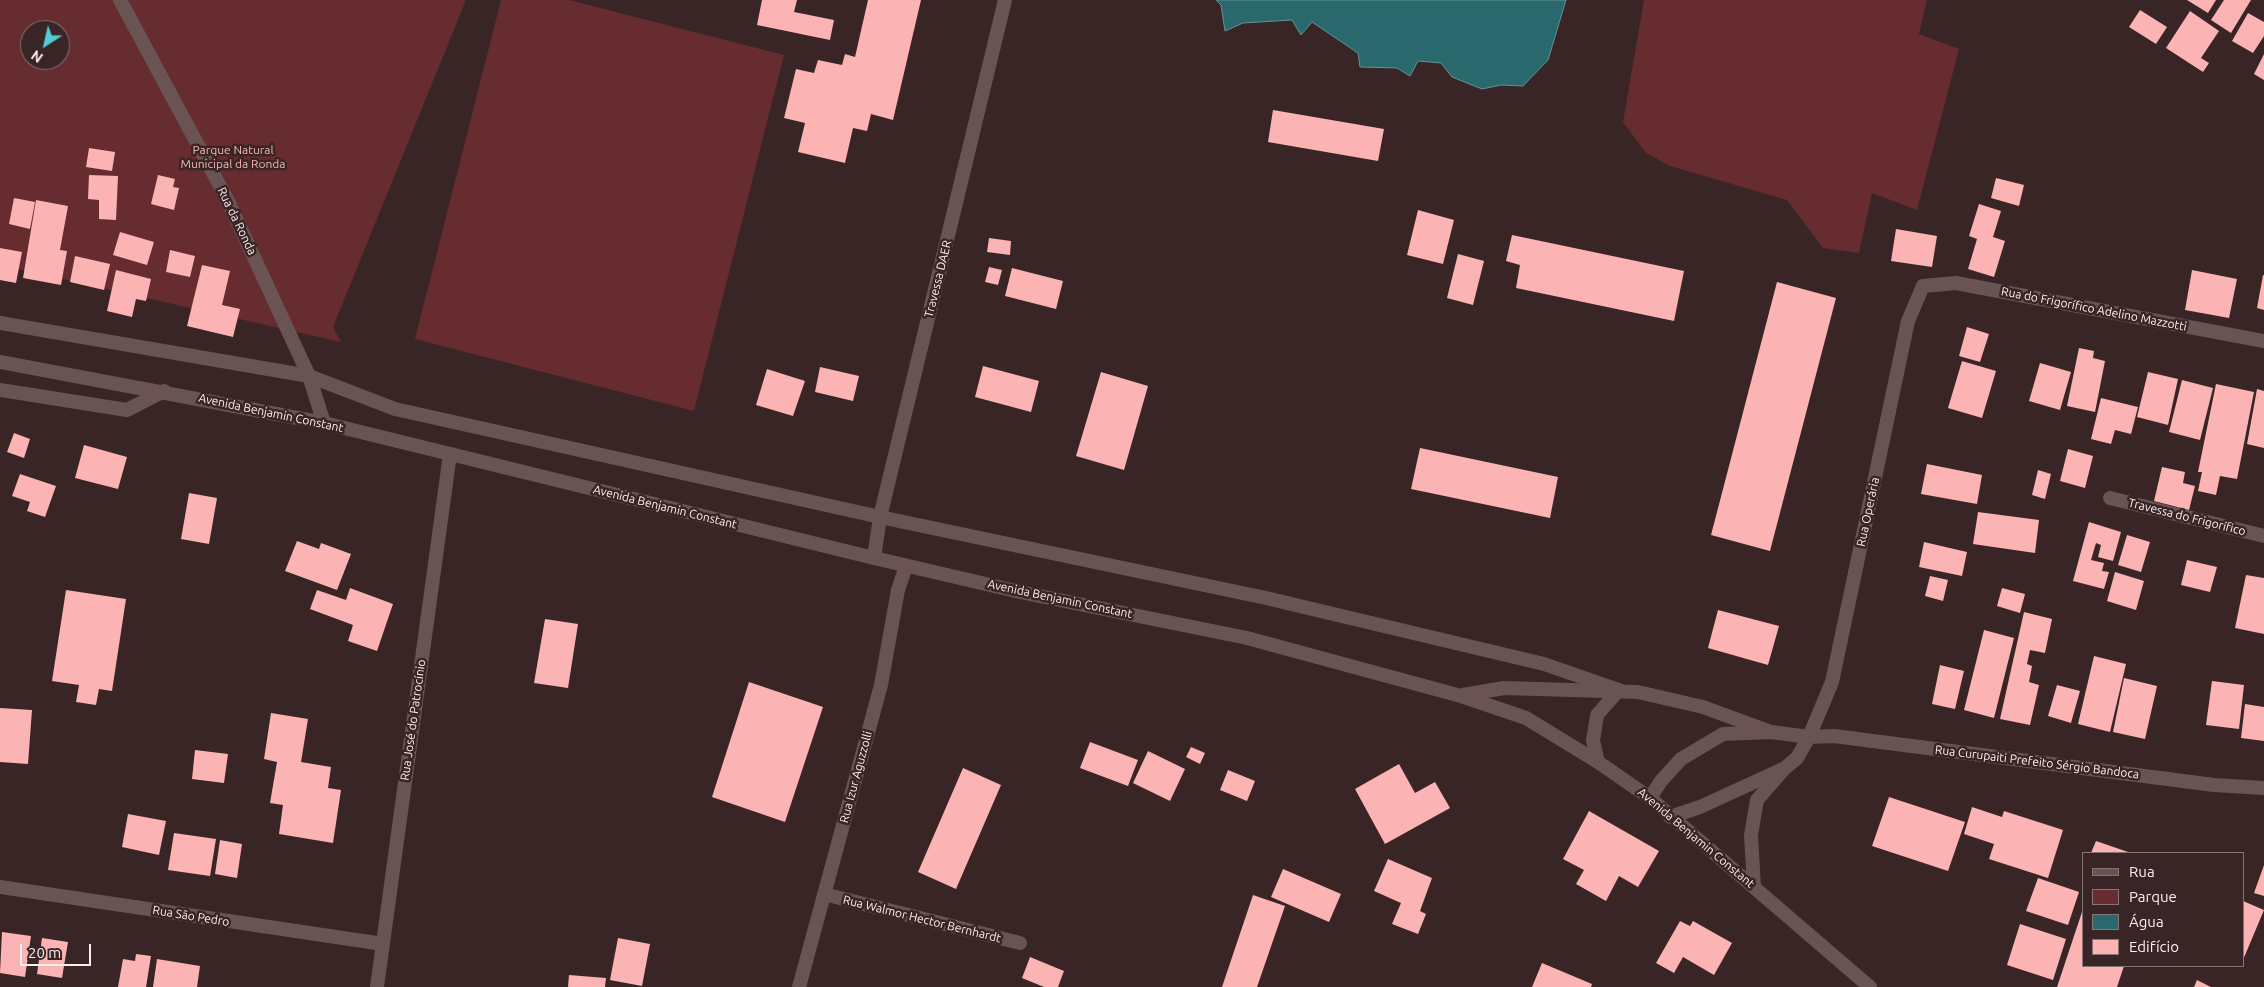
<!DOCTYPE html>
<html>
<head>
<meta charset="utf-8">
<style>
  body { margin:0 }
  #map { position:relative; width:2264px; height:987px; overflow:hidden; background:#392525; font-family:Ubuntu,sans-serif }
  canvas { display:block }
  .legend { position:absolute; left:2082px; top:852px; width:162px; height:115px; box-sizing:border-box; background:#392525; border:1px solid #877575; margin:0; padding:6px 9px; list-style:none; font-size:15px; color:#fceeee }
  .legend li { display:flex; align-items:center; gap:10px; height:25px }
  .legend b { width:25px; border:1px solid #877575 }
  .north { position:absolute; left:20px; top:20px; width:50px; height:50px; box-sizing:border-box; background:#392525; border:1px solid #877575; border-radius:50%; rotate:215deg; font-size:14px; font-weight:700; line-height:20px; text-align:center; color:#fceeee }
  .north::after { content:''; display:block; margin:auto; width:18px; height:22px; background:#51ccd4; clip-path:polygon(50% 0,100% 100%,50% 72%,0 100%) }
  .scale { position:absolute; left:20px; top:944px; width:71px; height:22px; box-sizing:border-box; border:2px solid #fceeee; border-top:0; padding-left:6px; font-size:15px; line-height:18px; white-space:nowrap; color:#fceeee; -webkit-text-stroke:4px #392525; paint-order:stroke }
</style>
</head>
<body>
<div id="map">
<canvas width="2264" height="987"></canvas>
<ul class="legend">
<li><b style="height:6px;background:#6a5353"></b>Rua</li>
<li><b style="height:14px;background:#662c30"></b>Parque</li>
<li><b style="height:14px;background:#29696d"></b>Água</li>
<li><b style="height:14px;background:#fcb3b4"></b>Edifício</li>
</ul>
<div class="north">N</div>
<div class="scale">20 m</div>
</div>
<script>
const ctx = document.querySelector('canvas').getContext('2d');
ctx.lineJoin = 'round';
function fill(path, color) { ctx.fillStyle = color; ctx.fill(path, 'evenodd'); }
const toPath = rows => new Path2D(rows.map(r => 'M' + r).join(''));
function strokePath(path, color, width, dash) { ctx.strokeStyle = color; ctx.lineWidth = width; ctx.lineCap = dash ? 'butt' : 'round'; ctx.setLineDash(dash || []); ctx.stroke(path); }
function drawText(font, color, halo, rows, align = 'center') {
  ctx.font = font + ' Ubuntu,sans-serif'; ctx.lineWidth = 5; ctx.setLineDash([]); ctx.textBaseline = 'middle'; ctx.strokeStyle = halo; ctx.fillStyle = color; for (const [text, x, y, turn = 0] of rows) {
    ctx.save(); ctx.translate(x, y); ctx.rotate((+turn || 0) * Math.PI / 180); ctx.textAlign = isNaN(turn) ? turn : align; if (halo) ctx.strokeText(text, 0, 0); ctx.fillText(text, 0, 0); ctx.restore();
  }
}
const green = toPath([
  [0,0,466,0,333,327,341,342,0,265],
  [30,30,60,30,60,60,30,60],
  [501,0,569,0,784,55,694,411,415,339],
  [1644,0,1927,0,1919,34,1959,49,1917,210,1872,193,1859,253,1823,248,1787,200,1670,166,1646,153,1623,122]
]);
const water = toPath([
  [1216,0,1566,0,1548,60,1523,86,1501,85,1482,89,1452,77,1441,63,1418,61,1410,76,1397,68,1360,67,1358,53,1312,22,1301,35,1292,20,1243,23,1225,31,1221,5,1216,0]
]);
const building = toPath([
  [762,0,797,0,794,12,834,20,830,40,757,25],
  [868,0,921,0,893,120,871,114,867,131,853,128,845,163,798,152,805,123,784,118,796,69,814,73,818,60,842,65,845,54,855,57],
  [2187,0,2216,0,2208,13],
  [2224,0,2251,0,2231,33,2211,20],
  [2140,10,2167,27,2156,44,2129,27],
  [2190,11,2219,31,2201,58,2209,63,2203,72,2166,48],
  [2248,13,2264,22,2264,36,2253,53,2232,41],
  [2264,54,2264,80,2254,74],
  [1273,110,1384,129,1378,161,1268,142],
  [89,148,115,152,112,171,86,167],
  [89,175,118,176,116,220,99,219,99,200,88,199],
  [158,175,175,179,173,187,179,188,174,210,151,204],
  [1996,178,2024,185,2019,206,1991,198],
  [14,198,35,202,30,229,9,224],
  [36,200,68,206,60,250,67,251,61,285,23,278],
  [1979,204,2001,211,1993,237,2005,241,1994,277,1968,269,1977,239,1969,236],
  [1418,210,1454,220,1443,264,1407,255],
  [1896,229,1937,236,1932,267,1891,261],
  [120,232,154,242,147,265,113,255],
  [1512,235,1684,271,1674,321,1516,288,1520,265,1506,261],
  [989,238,1011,241,1010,255,987,252],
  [0,248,22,252,16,283,0,280],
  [170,250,195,256,190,277,166,272],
  [1458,254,1484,261,1473,305,1447,298],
  [75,256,110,264,104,290,70,282],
  [202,265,230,271,222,305,240,309,233,337,187,326],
  [989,267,1002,270,998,285,985,282],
  [1012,268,1063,281,1056,309,1005,296],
  [116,270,151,279,146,301,136,299,132,317,107,311],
  [2192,270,2237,279,2229,318,2185,310],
  [2263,275,2264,275,2264,310,2257,308],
  [1777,282,1836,298,1770,551,1711,535],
  [1967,327,1989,334,1980,362,1959,356],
  [2079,348,2094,351,2093,358,2105,361,2095,412,2067,406],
  [1962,361,1996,371,1982,418,1948,408],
  [2040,363,2071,372,2060,410,2029,401],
  [983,366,1039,381,1031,412,975,397],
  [820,367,859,376,853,401,815,392],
  [767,369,805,381,793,416,756,405],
  [1101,372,1148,386,1124,470,1076,456],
  [2148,372,2178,379,2168,425,2137,417],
  [2182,380,2213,388,2200,440,2169,432],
  [2216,384,2254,392,2237,479,2220,476,2216,495,2198,491,2202,472,2198,472],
  [2257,389,2264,391,2264,448,2247,444],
  [2101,398,2138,407,2131,434,2115,430,2111,444,2091,439],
  [14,433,30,439,24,458,7,452],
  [84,445,127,457,118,489,75,478],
  [1420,448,1558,477,1550,518,1411,489],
  [2068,449,2093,456,2085,488,2060,481],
  [1927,464,1982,475,1977,504,1921,494],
  [2162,467,2185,472,2183,483,2195,486,2189,510,2154,501],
  [2038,470,2051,474,2045,499,2032,495],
  [20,474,56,486,45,517,27,511,30,502,12,496],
  [189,493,217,498,209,544,181,539],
  [1978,512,2039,520,2035,553,1973,544],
  [2089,522,2121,532,2113,561,2098,557,2101,545,2096,543,2091,560,2104,563,2102,571,2109,572,2104,589,2073,581],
  [2127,535,2150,542,2141,572,2118,565],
  [297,541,319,549,321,543,351,554,337,590,285,571],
  [1924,542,1967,552,1962,576,1919,567],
  [2187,560,2217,567,2210,592,2181,585],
  [2115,572,2144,581,2136,610,2107,601],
  [2246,575,2264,578,2264,634,2235,628],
  [1930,576,1948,580,1943,601,1925,596],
  [350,588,393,604,377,651,348,641,353,625,310,609,317,590,346,600],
  [2002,588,2025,594,2020,613,1997,606],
  [66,590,126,599,112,691,99,689,96,705,76,702,79,685,52,681],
  [1718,610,1779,626,1768,665,1708,648],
  [2024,612,2052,619,2045,653,2030,650,2027,664,2032,666,2029,682,2039,685,2030,725,2000,719],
  [545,619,578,624,568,688,534,683],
  [1984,630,2014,638,1994,718,1964,710],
  [2094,656,2126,664,2110,732,2078,724],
  [1940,665,1964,671,1955,709,1932,704],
  [2124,678,2157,686,2145,739,2113,732],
  [2212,681,2244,685,2239,729,2206,725],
  [749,682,823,707,785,822,712,797],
  [2057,685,2080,691,2071,723,2048,716],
  [2245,704,2264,707,2264,741,2241,738],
  [0,708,32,710,28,764,0,762],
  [271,713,308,719,301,762,331,767,328,788,341,790,333,843,279,834,283,805,270,803,277,762,264,759],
  [1090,742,1138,760,1128,786,1080,768],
  [1191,747,1205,753,1200,764,1186,757],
  [195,750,228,754,224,783,192,779],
  [1148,751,1185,769,1170,801,1133,783],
  [1399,764,1415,793,1435,782,1450,808,1385,844,1355,789],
  [963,768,1001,785,956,889,918,872],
  [1228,770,1255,781,1247,801,1220,790],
  [1889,797,1965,822,1948,871,1872,846],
  [1972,807,2002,817,2004,811,2063,830,2048,878,1989,859,1994,844,1964,834],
  [1589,811,1659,851,1638,887,1619,876,1606,901,1576,884,1584,870,1563,859],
  [128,814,166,821,159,855,122,847],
  [174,833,216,839,210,876,168,870],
  [220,840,242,844,237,878,215,874],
  [2096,841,2131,853,2091,853],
  [1388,859,1432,878,1420,911,1426,914,1418,934,1392,924,1401,903,1374,891],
  [2264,865,2264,896,2254,893],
  [1283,869,1341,894,1329,922,1271,897],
  [2038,878,2079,892,2068,925,2026,911],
  [1253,895,1285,906,1257,987,1222,987],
  [2243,901,2264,910,2243,960],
  [2083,909,2083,966,2124,966,2117,987,2057,987],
  [1680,921,1690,926,1693,921,1732,943,1714,975,1683,957,1674,973,1656,963],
  [2020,924,2066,939,2053,980,2007,965],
  [2,932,31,936,25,977,0,973],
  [42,938,68,942,62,978,37,974],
  [618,938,650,944,642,986,610,980],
  [136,954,151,956,146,987,118,987,123,959,135,961],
  [1030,957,1064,971,1058,987,1044,987,1022,978],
  [157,959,200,966,197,987,153,987],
  [1542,963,1592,984,1591,987,1532,987],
  [569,975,606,978,605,987,568,987],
  [2197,980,2211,987,2194,987]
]);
const minor = toPath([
  [120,0,227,199,309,376,324,423],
  [0,323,309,376,395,409,880,517,1266,598,1544,664,1619,690],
  [0,390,127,410,164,391],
  [2110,498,2264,536],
  [874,558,880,517,1005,0],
  [1809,737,1832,682,1908,321,1923,286,1956,283,2264,341],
  [0,887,383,944],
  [824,894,1020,943],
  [377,987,450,454],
  [799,987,881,685,898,590,906,566]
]);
const tertiary = toPath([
  [1650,798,1661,781,1681,759,1723,734,1771,732,1809,737,1834,736,2214,785,2264,788],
  [1670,817,1700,807,1785,768,1797,758,1809,737]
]);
const secondary = toPath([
  [0,362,324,423,874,558,1020,592,1247,638,1461,696,1526,718,1598,762,1650,798,1870,987],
  [1463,695,1504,688,1638,692,1703,707,1771,732],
  [1598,762,1593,741,1597,715,1619,690],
  [1754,887,1751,835,1757,800,1785,768]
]);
const parkNames = [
  ["Parque Natural",233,150],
  ["Municipal da Ronda",233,164]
];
const streetNames = [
  ["Rua da Ronda",237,221,64],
  ["Travessa DAER",938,279,-76],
  ["Rua do Frigorífico Adelino Mazzotti",2094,309,11],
  ["Avenida Benjamin Constant",271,413,12],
  ["Avenida Benjamin Constant",665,507,14],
  ["Rua Operária",1868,512,-78],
  ["Travessa do Frigorífico",2187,517,14],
  ["Avenida Benjamin Constant",1060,599,12],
  ["Rua José do Patrocínio",413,720,-82],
  ["Rua Curupaiti Prefeito Sérgio Bandoca",2037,762,7],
  ["Rua Izur Aguzzolli",856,777,-75],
  ["Avenida Benjamin Constant",1696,838,40],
  ["Rua São Pedro",191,916,9],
  ["Rua Walmor Hector Bernhardt",922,919,14]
];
fill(green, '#662c30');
fill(water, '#29696d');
strokePath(water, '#689194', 1);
fill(building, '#fcb3b4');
strokePath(minor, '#6a5353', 14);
strokePath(tertiary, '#6a5353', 14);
strokePath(secondary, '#6a5353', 14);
drawText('12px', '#f9b3b4', '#392525', parkNames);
drawText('12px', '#fceeee', '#392525', streetNames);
</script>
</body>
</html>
